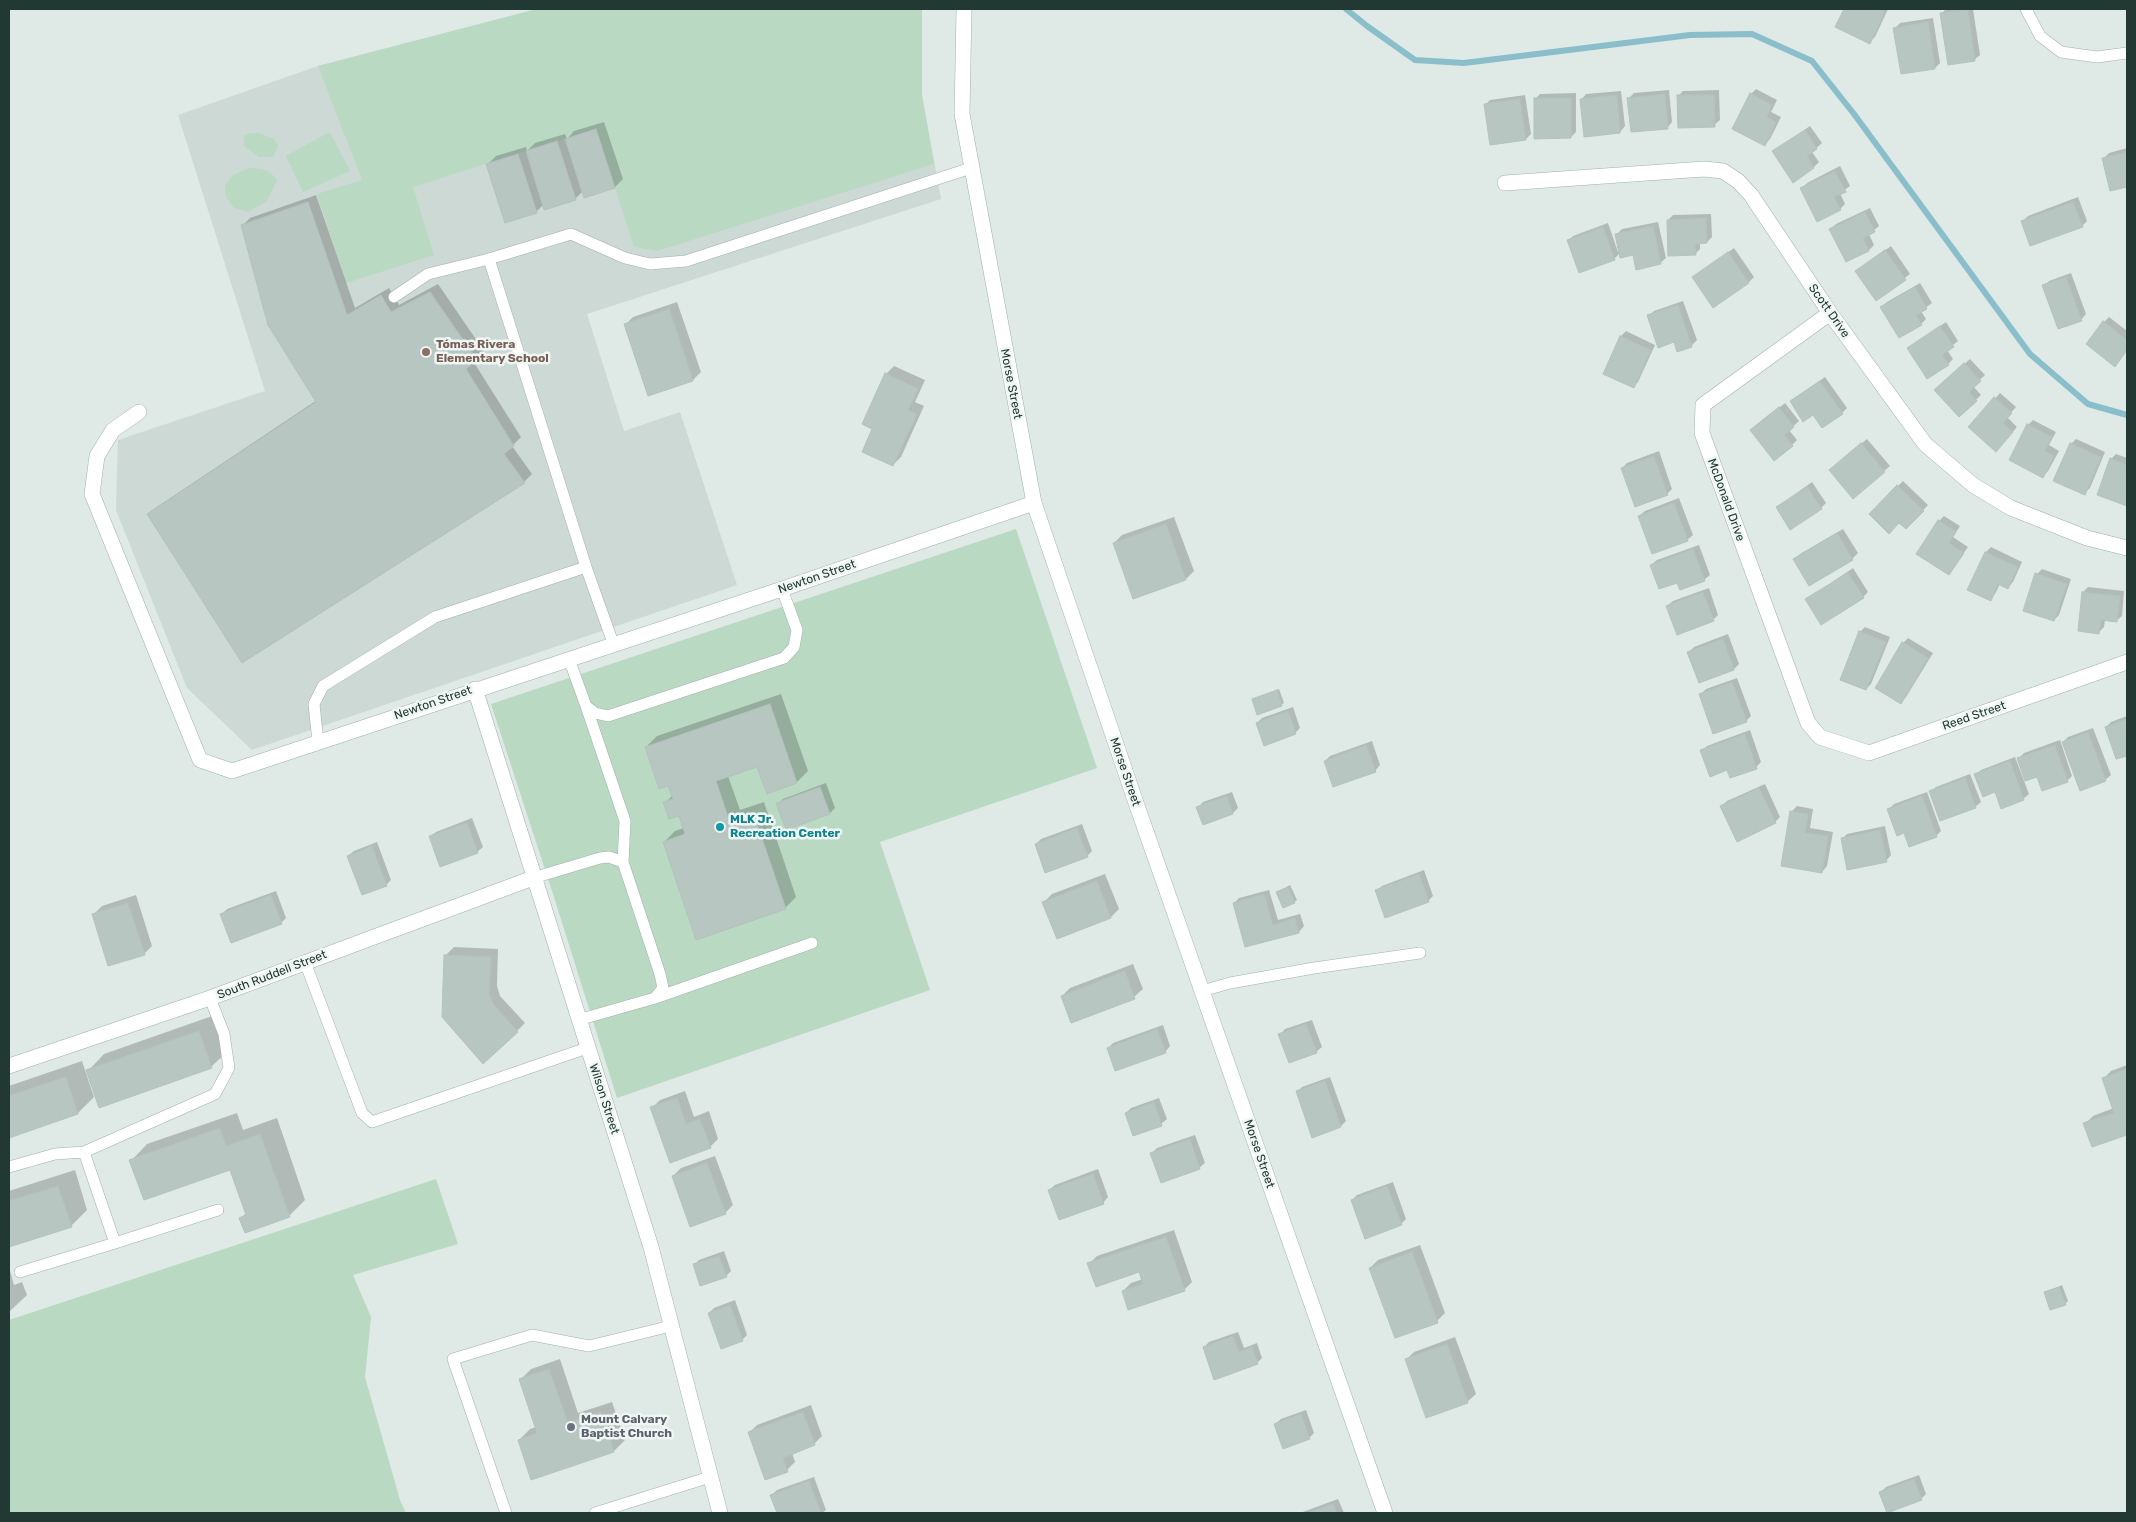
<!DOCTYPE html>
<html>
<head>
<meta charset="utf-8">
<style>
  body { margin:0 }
  #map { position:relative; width:2136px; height:1522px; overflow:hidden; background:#dfe9e5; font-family:Rubik,sans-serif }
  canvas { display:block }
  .frame { position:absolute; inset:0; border:10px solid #213833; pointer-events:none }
</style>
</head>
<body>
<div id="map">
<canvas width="2136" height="1522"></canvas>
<div class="frame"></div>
</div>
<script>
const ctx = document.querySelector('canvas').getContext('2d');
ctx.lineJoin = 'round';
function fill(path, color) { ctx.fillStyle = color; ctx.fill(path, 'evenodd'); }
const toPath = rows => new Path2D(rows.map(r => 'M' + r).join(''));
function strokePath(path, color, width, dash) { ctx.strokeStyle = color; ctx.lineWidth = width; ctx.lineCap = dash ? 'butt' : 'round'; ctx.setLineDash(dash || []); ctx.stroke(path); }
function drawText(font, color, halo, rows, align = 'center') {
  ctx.font = font + ' Rubik,sans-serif'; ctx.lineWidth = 5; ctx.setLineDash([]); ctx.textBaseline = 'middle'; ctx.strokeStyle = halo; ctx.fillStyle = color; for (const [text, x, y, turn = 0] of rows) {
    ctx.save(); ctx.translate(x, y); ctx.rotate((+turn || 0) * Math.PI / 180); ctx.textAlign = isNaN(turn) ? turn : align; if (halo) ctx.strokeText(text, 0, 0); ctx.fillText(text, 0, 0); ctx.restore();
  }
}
const built = toPath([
  [537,9,922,9,922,95,941,199,587,314,624,431,680,412,737,585,252,750,187,688,116,510,118,440,265,391,178,115,318,66]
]);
const green = toPath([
  [537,9,922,9,922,95,934,164,657,251,634,247,596,129,413,187,434,255,346,283,317,194,362,180,318,66],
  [250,133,259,133,274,139,278,146,273,157,259,157,244,146,244,136],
  [328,133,331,134,350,171,303,192,286,156],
  [249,168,263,169,271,173,277,180,267,201,248,212,234,208,226,197,225,185,233,175],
  [1016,529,1097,768,880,842,930,990,617,1098,554,897,491,704],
  [436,1179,458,1244,353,1275,371,1317,365,1377,400,1500,406,1513,9,1513,9,1320]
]);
const shadow = toPath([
  [1845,9,1888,9,1875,37,1869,42,1837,27],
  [1946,9,1973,9,1980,55,1974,60,1942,13],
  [1933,18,1940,63,1935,68,1895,28,1900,23],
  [1756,89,1777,100,1771,112,1781,117,1770,139,1765,144,1751,94],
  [1669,90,1672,122,1667,128,1628,99,1634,93],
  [1719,90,1720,120,1714,125,1678,96,1683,91],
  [1621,91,1625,126,1620,132,1581,100,1586,94],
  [1576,93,1576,132,1571,137,1535,99,1540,94],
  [1525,95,1531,134,1526,139,1485,105,1490,100],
  [604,122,623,179,615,187,584,197,583,191,575,199,544,204,536,212,488,164,496,156,526,147,527,151,535,143,565,134,567,139,574,131],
  [1810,126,1822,143,1812,152,1819,162,1814,167,1774,151],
  [2127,148,2127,186,2111,190,2103,159,2109,153],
  [1840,166,1850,186,1840,193,1845,204,1840,209,1802,189,1807,183],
  [316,195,355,308,389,288,399,305,438,284,484,351,473,361,521,437,512,446,532,474,524,482,243,662,149,515,157,507,317,400,242,226,250,218],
  [2078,197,2087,221,2082,226,2023,221,2028,216],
  [1870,208,1879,226,1869,234,1874,245,1869,250,1846,261,1831,229,1836,224],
  [1711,214,1712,237,1707,242,1700,242,1700,249,1695,254,1668,220,1673,215],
  [1658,222,1666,258,1660,263,1634,254,1620,253,1614,259,1568,241,1573,236,1608,223,1618,252,1620,252,1616,235,1622,229],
  [1891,246,1910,274,1876,299,1857,271],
  [1734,248,1754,277,1749,282,1694,277],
  [2071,273,2086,314,2081,320,2044,286,2049,281],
  [1920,283,1932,303,1921,311,1926,319,1921,324,1882,307,1887,302],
  [1683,301,1697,340,1691,346,1675,340,1649,316,1654,311],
  [677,302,701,372,693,380,625,325,633,317],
  [2109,317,2127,331,2127,350,2120,360,2104,322],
  [1946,322,1958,341,1947,350,1953,359,1948,364,1908,348],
  [1626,331,1655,345,1638,382,1633,387,1604,373,1621,336],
  [1970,359,1985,375,1973,386,1981,395,1959,416,1941,385],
  [894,366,925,380,915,402,924,406,901,457,893,465,874,428,886,374],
  [1825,377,1847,408,1842,413,1813,413,1791,401],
  [2000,393,2016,407,2007,417,2017,427,2001,445,1970,427],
  [1785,403,1799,421,1789,430,1797,440,1792,445,1757,425],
  [2033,420,2056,432,2049,445,2059,451,2048,471,2043,476,2028,425],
  [1867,439,1890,466,1853,497,1836,465],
  [2076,439,2105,452,2090,488,2084,493,2071,444],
  [1659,451,1672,489,1667,494,1622,468,1627,463],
  [2116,454,2127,458,2127,505,2098,494,2111,459],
  [1903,481,1928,505,1906,528,1899,521,1870,514],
  [1812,482,1826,503,1821,508,1777,507],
  [1679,498,1693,535,1687,540,1639,516,1645,511],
  [1944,516,1960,526,1953,537,1968,547,1949,574,1939,521],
  [1174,517,1194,571,1186,579,1114,543,1122,535],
  [1843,529,1858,553,1852,559,1810,584,1795,559,1800,554],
  [1699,545,1710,575,1704,580,1678,581,1651,565,1657,560],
  [1991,547,2022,562,2013,582,2008,587,2000,584,1995,594,1990,599,1986,552],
  [1853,568,1868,592,1863,597,1807,599],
  [2042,569,2071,579,2059,615,2054,620,2037,574],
  [2088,587,2124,591,2122,616,2116,621,2105,620,2104,627,2099,632,2083,592],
  [1709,588,1718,615,1713,620,1667,606,1673,601],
  [1865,627,1890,637,1871,684,1866,689,1860,632],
  [1728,634,1739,664,1734,669,1689,652,1694,647],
  [1908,638,1933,653,1906,697,1901,702,1903,643],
  [1737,678,1751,716,1746,721,1700,695,1706,689],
  [1279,689,1284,703,1281,705,1253,699],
  [781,694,808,771,797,782,758,765,728,776,740,810,764,802,796,897,785,908,664,842,675,831,684,828,680,814,665,803,673,795,646,747,657,736],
  [1293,707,1300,728,1295,733,1257,723,1262,718],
  [2127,716,2127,754,2117,758,2106,727,2111,722],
  [2093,728,2111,775,2105,780,2063,742,2068,737],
  [1750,730,1761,762,1756,767,1702,751,1707,746],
  [2060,740,2072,776,2067,781,2038,775,2019,758,2024,753],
  [1372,741,1380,765,1375,771,1325,761,1330,756],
  [2015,757,2029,794,2023,799,1996,791,1976,775,1981,770],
  [1970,774,1981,802,1975,807,1931,792,1936,787],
  [826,783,835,808,830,813,787,829,778,804,783,799],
  [1765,784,1780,817,1775,822,1722,806,1727,801],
  [1232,792,1238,808,1233,813,1204,824,1198,808,1203,802],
  [1927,792,1941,831,1936,836,1905,832,1889,809,1894,804],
  [1797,806,1813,809,1810,828,1833,832,1827,866,1822,872,1791,812],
  [472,818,483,847,477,852,431,837,436,832],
  [1082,824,1092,851,1087,856,1036,844,1041,839],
  [1885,826,1891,855,1886,861,1842,839,1847,834],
  [377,842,391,880,386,885,348,856,354,851],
  [1424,870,1433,896,1428,901,1376,891,1382,886],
  [1105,874,1119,909,1111,917,1057,937,1044,902,1052,894],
  [1290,885,1297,900,1294,902,1278,892],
  [1269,890,1278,920,1300,914,1304,926,1299,932,1246,946,1234,903,1239,898],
  [276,891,286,918,281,923,222,914,227,909],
  [136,895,152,946,144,954,94,914,102,906],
  [454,947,498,949,497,986,500,996,525,1023,517,1031,446,955],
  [1133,964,1143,989,1134,997,1072,1021,1062,996,1070,988],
  [215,1015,228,1051,211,1067,88,1071,104,1054],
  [1312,1020,1322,1047,1316,1052,1280,1035,1285,1029],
  [1163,1025,1170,1046,1165,1052,1108,1048,1113,1043],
  [82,1061,94,1097,78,1113,9,1137,9,1086],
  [2127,1065,2127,1134,2092,1146,2085,1124,2093,1116,2114,1108,2103,1079,2111,1071],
  [1330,1077,1346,1121,1341,1126,1313,1136,1297,1092,1302,1087],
  [685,1091,694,1117,709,1111,718,1139,710,1147,652,1108,660,1100],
  [1159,1098,1167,1119,1161,1124,1126,1113,1131,1108],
  [237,1113,243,1130,277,1118,305,1200,289,1216,241,1218,246,1213,231,1168,131,1161,147,1144],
  [1195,1135,1205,1163,1199,1168,1152,1153,1157,1148],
  [715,1156,733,1205,725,1213,673,1176,681,1168],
  [1098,1169,1108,1197,1103,1203,1049,1190,1055,1185],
  [75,1170,87,1210,71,1226,9,1246,9,1191],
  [1393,1182,1406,1219,1401,1224,1352,1200,1357,1195],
  [1174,1230,1192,1282,1184,1290,1123,1291,1131,1283,1143,1279,1140,1271,1089,1264,1097,1256],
  [1420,1245,1445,1313,1437,1321,1370,1268,1378,1260],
  [724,1251,731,1271,726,1276,694,1265,699,1260],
  [9,1267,14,1285,22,1282,27,1295,9,1312],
  [2062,1285,2068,1301,2065,1304,2045,1293],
  [735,1300,747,1335,742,1340,709,1313,714,1308],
  [1238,1332,1244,1348,1257,1343,1262,1358,1257,1363,1204,1347,1209,1342],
  [1455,1337,1476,1394,1467,1402,1406,1360,1414,1352],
  [560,1359,578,1413,612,1402,625,1440,614,1451,532,1478,519,1440,530,1429,536,1427,520,1380,531,1369],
  [811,1405,822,1436,814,1444,792,1453,795,1462,787,1470,749,1433,757,1425],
  [1306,1410,1314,1433,1309,1438,1275,1424,1281,1419],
  [1919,1475,1926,1494,1921,1499,1881,1492,1886,1487],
  [814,1477,826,1510,822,1513,778,1513,772,1495,777,1490],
  [1338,1499,1344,1513,1300,1513]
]);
const stream = toPath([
  [1346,9,1367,26,1415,60,1464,63,1690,35,1752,34,1812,61,1854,114,2030,354,2088,404,2127,415]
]);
const building = toPath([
  [1844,9,1879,9,1885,11,1870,44,1835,27,1844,9],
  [1968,9,1975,61,1948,65,1940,13,1968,9],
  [1928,22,1935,69,1901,74,1893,28,1928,22],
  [1750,93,1772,105,1767,117,1776,122,1765,146,1732,129,1750,93],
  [1665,94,1668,129,1631,132,1627,98,1665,94],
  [1617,95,1620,133,1584,137,1580,99,1617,95],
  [1677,95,1714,95,1715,127,1678,128,1677,95],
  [1534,98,1571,98,1571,138,1534,139,1534,98],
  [1520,99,1526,140,1490,145,1484,104,1520,99],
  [596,129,615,188,584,198,565,139,596,129],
  [1805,130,1817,149,1807,156,1814,168,1793,183,1772,151,1805,130],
  [557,141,576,200,544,210,526,151,557,141],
  [2127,152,2127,187,2110,191,2102,158,2127,152],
  [518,154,537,213,505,223,486,164,518,154],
  [1835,171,1846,192,1834,197,1841,210,1817,222,1800,188,1835,171],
  [308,202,347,315,381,295,391,312,430,292,477,360,466,369,514,446,504,454,525,483,242,663,147,514,316,402,268,325,241,225,308,202],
  [2073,202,2083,227,2030,246,2021,221,2073,202],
  [1865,212,1875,232,1863,238,1869,251,1846,262,1829,229,1865,212],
  [1706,218,1707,243,1695,244,1696,255,1668,256,1667,220,1706,218],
  [1653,226,1661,264,1636,270,1633,255,1620,258,1615,234,1653,226],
  [1603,227,1615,260,1579,273,1567,240,1603,227],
  [1885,250,1906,280,1876,301,1855,271,1885,250],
  [1728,252,1749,283,1713,308,1692,277,1728,252],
  [2066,277,2082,321,2058,329,2042,285,2066,277],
  [1915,287,1927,309,1916,315,1922,325,1899,338,1880,307,1915,287],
  [1678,305,1692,347,1677,352,1674,342,1658,348,1647,315,1678,305],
  [669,309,693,381,648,396,624,324,669,309],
  [2103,321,2127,340,2127,350,2115,367,2086,344,2103,321],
  [1940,326,1954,347,1942,355,1949,365,1927,379,1907,348,1940,326],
  [1620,336,1651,350,1634,388,1603,374,1620,336],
  [1964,363,1981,381,1969,392,1977,401,1959,417,1934,390,1964,363],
  [885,373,918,389,908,410,917,414,893,466,862,452,872,429,862,424,885,373],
  [1820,381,1843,414,1822,428,1813,415,1803,422,1790,401,1820,381],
  [1994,397,2012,413,2003,423,2013,432,1996,452,1968,427,1994,397],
  [1779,407,1794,427,1784,435,1793,446,1774,461,1750,430,1779,407],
  [2027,424,2052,437,2045,451,2054,456,2043,478,2009,460,2027,424],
  [1861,443,1885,472,1853,499,1829,470,1861,443],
  [2070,443,2101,457,2085,495,2053,481,2070,443],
  [1654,456,1668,495,1635,507,1621,468,1654,456],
  [2110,458,2127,465,2127,506,2097,495,2110,458],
  [1897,485,1924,511,1906,529,1899,523,1889,534,1869,514,1897,485],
  [1807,487,1822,509,1790,530,1776,507,1807,487],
  [1674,503,1688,541,1652,554,1638,516,1674,503],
  [1938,520,1956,532,1949,543,1964,553,1949,575,1916,554,1938,520],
  [1166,524,1186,580,1133,599,1113,543,1166,524],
  [1837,533,1853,560,1809,586,1793,559,1837,533],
  [1693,549,1705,581,1680,590,1677,583,1659,589,1650,565,1693,549],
  [1985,552,2018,567,2008,589,1998,584,1991,601,1967,590,1985,552],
  [1848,573,1864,598,1821,625,1805,599,1848,573],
  [2035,573,2067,584,2054,621,2023,611,2035,573],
  [1703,592,1714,621,1677,635,1666,606,1703,592],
  [2082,592,2120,596,2117,622,2101,620,2099,634,2078,631,2082,592],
  [1859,631,1886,642,1866,690,1840,680,1859,631],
  [1723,639,1734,670,1699,683,1687,652,1723,639],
  [1902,642,1928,658,1901,704,1875,688,1902,642],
  [1732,682,1747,722,1713,734,1699,694,1732,682],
  [1277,690,1282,706,1257,715,1252,699,1277,690],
  [770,704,797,783,767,794,757,767,716,781,729,820,753,812,786,909,696,940,663,842,685,834,679,816,669,819,663,802,673,799,668,786,659,789,645,747,770,704],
  [1288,711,1296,734,1264,746,1256,723,1288,711],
  [2127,719,2127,756,2116,759,2105,727,2127,719],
  [2088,732,2106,781,2080,791,2062,742,2088,732],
  [1745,734,1757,769,1730,778,1727,770,1710,777,1700,750,1745,734],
  [1366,745,1376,772,1333,787,1324,761,1366,745],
  [2055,745,2068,782,2042,791,2037,777,2025,781,2017,758,2055,745],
  [2010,761,2024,800,2001,809,1995,792,1983,797,1974,774,2010,761],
  [1965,778,1976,808,1940,821,1929,791,1965,778],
  [820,787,830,814,786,830,776,803,820,787],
  [1759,788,1776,823,1737,842,1720,806,1759,788],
  [1227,796,1233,814,1203,825,1196,807,1227,796],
  [1922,796,1937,837,1909,847,1904,833,1897,836,1887,809,1922,796],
  [1790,811,1808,814,1805,833,1828,836,1822,873,1781,866,1790,811],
  [467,823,478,853,440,867,429,836,467,823],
  [1077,828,1088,857,1045,873,1035,844,1077,828],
  [1880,830,1887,862,1847,870,1841,838,1880,830],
  [372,846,387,886,362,895,347,856,372,846],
  [1419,874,1429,902,1385,918,1375,890,1419,874],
  [1097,881,1111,918,1057,939,1042,902,1097,881],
  [1288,887,1295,903,1283,908,1276,892,1288,887],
  [1264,894,1273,925,1295,918,1299,933,1245,947,1233,903,1264,894],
  [271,895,282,924,231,943,220,914,271,895],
  [128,903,145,955,108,966,92,914,128,903],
  [444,955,491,957,489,994,493,1004,518,1032,483,1064,442,1017,444,955],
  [1125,971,1135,999,1071,1023,1061,996,1125,971],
  [1306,1024,1317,1053,1289,1063,1278,1034,1306,1024],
  [1157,1029,1166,1053,1115,1071,1107,1048,1157,1029],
  [199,1031,212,1068,99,1108,86,1070,199,1031],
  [2127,1069,2127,1135,2092,1147,2083,1123,2114,1113,2102,1078,2127,1069],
  [66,1077,78,1114,9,1138,9,1096,66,1077],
  [1325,1081,1341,1127,1312,1138,1296,1091,1325,1081],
  [677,1098,686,1124,700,1119,711,1148,670,1163,650,1107,677,1098],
  [1154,1102,1162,1126,1133,1136,1125,1113,1154,1102],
  [220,1128,226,1146,260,1134,290,1217,245,1233,239,1218,246,1215,230,1170,144,1200,129,1160,220,1128],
  [1190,1139,1200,1169,1161,1183,1150,1153,1190,1139],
  [707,1163,726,1214,690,1227,672,1176,707,1163],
  [1093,1174,1104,1204,1059,1220,1048,1190,1093,1174],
  [58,1186,72,1227,9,1247,9,1201,58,1186],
  [1387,1186,1402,1225,1365,1239,1351,1200,1387,1186],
  [1166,1237,1185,1291,1128,1310,1122,1291,1143,1284,1139,1272,1096,1287,1087,1263,1166,1237],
  [1412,1252,1438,1323,1395,1338,1369,1268,1412,1252],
  [719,1256,727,1277,700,1286,693,1264,719,1256],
  [2059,1287,2066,1305,2050,1310,2044,1292,2059,1287],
  [730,1305,743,1341,721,1349,708,1313,730,1305],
  [1233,1336,1239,1352,1252,1347,1258,1364,1214,1380,1203,1347,1233,1336],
  [1447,1344,1468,1403,1426,1418,1405,1359,1447,1344],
  [549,1369,568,1423,601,1412,614,1452,531,1480,518,1440,537,1433,519,1379,549,1369],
  [803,1412,815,1445,783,1458,788,1472,765,1480,748,1432,803,1412],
  [1301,1414,1310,1439,1283,1449,1274,1424,1301,1414],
  [1914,1479,1922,1500,1887,1513,1879,1492,1914,1479],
  [809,1481,821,1513,777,1513,770,1495,809,1481],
  [1333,1504,1337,1513,1307,1513,1333,1504]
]);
const lane = toPath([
  [2026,9,2040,36,2061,52,2097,57,2127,53],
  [394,297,428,274,489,259],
  [586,567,489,259,571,234,625,258,650,264,686,261,971,168],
  [569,659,586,706,595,713,608,716,784,658,794,647,797,630,782,589],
  [586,706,625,821,623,862],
  [318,742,314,704,323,686,435,617,586,567,613,643],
  [533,878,600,858,609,857,623,862,660,974,663,988,655,998,578,1020],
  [305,962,362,1113,372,1122,587,1048],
  [1202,991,1230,983,1314,968,1420,953],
  [210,998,224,1034,229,1068,215,1094,84,1152,115,1243,218,1210],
  [655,998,812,943],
  [9,1167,55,1154,84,1152],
  [20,1272,115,1243],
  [506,1513,453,1359,532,1335,589,1346,671,1326],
  [595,1513,710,1477]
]);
const street = toPath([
  [1505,183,1704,169,1723,171,1738,181,1751,195,1830,313,1925,444,1973,485,2011,508,2087,538,2127,548],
  [1830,313,1703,405,1702,433,1808,723,1820,737,1869,753,2127,662],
  [139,412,113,430,97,456,92,494,200,760,232,771,782,589,1034,503],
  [475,689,651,1247,720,1513],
  [9,1066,210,998,533,878]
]);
const secondary = toPath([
  [964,9,962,114,1034,503,1135,800,1385,1513]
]);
const markers = [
  [426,352,5,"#8d6e63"],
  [720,827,5,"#0f9aa8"],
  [571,1427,5,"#6b7280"]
];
const streetNames = [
  ["Scott Drive",1829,311,55],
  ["Morse Street",1011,384,79],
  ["McDonald Drive",1726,500,70],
  ["Newton Street",817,577,-19],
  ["Newton Street",433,703,-19],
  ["Reed Street",1974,716,-19],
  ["Morse Street",1125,772,71],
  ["South Ruddell Street",272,975,-21],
  ["Wilson Street",604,1099,72],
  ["Morse Street",1259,1154,71]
];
const educationNames = [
  ["Tómas Rivera",436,345],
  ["Elementary School",436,359]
];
const cultureNames = [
  ["MLK Jr.",730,820],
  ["Recreation Center",730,834]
];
const worshipNames = [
  ["Mount Calvary",581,1420],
  ["Baptist Church",581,1434]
];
fill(built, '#cdd9d4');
fill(green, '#b9d9c3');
fill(shadow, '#0003');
strokePath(stream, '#8abecb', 6);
fill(building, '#b7c6c1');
strokePath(building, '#b2c2bc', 1);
strokePath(lane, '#a2b0ac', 12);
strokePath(street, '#a2b0ac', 16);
strokePath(secondary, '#9fb4ad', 16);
strokePath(lane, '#fff', 11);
strokePath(street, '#fff', 15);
strokePath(secondary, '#fff', 15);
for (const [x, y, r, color] of markers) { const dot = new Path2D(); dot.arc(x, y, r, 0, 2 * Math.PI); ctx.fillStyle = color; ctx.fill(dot); strokePath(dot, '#eff6f3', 2); }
drawText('12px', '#213833', '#eff6f3', streetNames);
drawText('bold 12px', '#785e54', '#eff6f3', educationNames, 'left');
drawText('bold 12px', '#0d838f', '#eff6f3', cultureNames, 'left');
drawText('bold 12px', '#5b616d', '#eff6f3', worshipNames, 'left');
</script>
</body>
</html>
